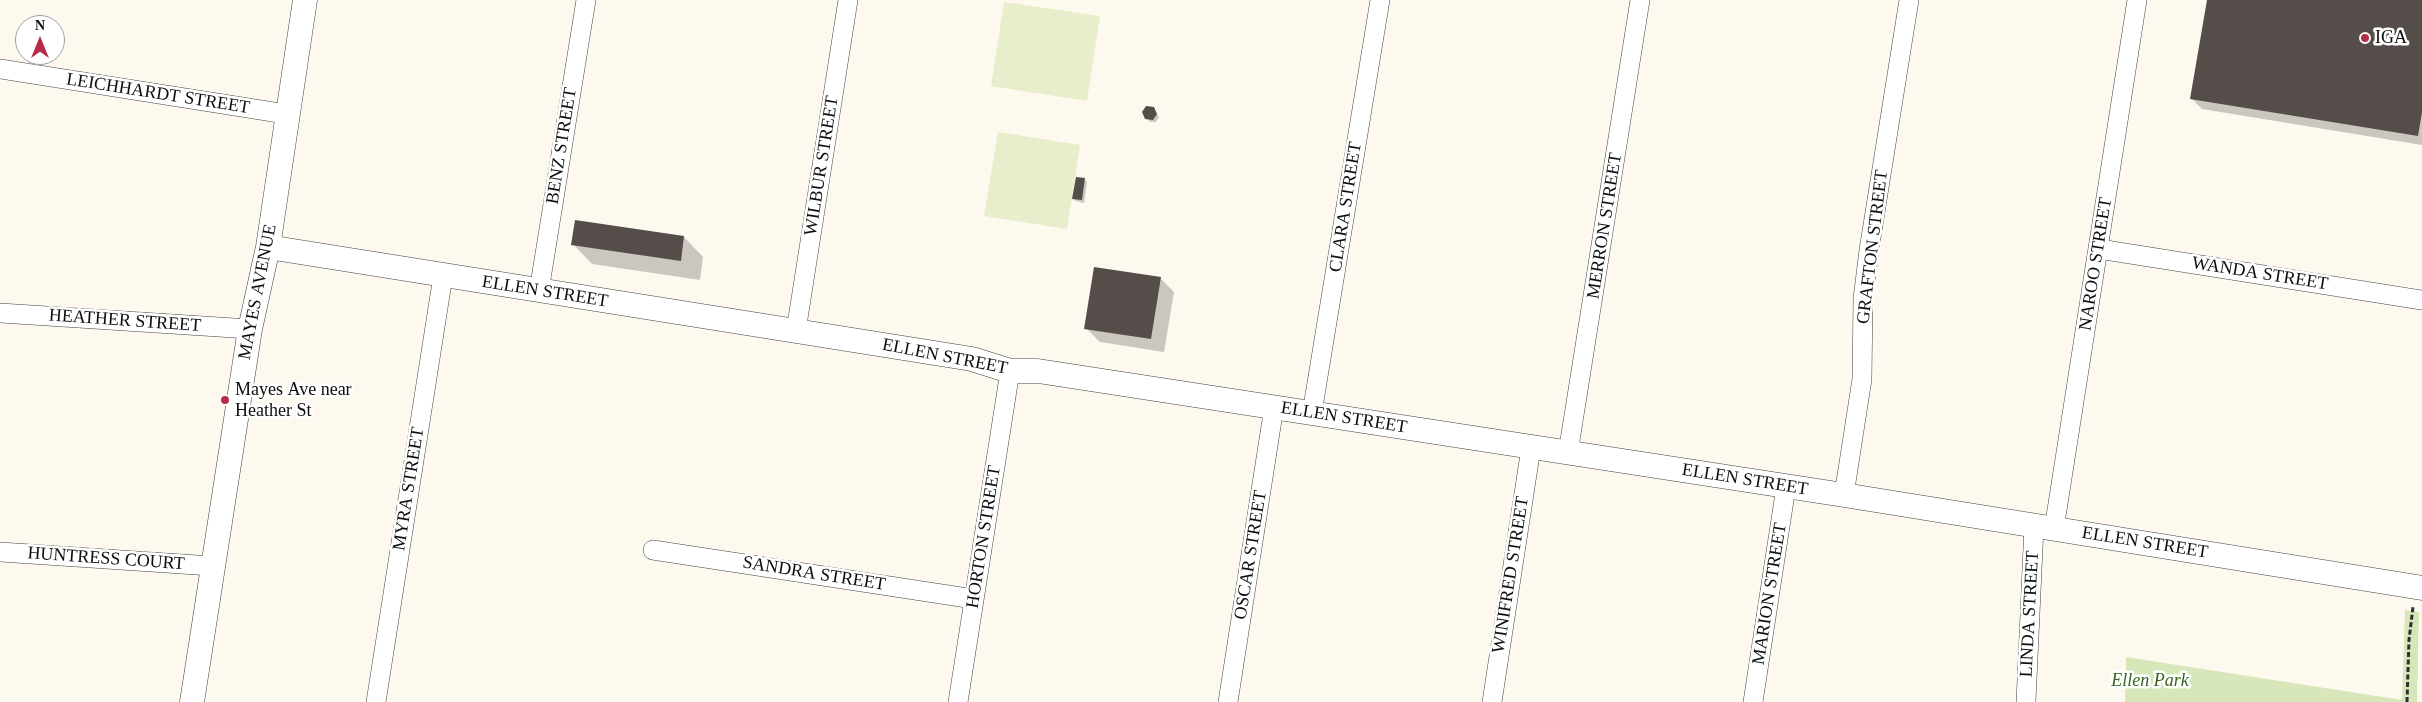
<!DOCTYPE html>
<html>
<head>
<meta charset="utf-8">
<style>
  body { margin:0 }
  #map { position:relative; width:2422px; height:702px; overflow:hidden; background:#fef9ee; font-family:Georgia,serif }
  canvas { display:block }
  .north { position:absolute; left:15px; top:15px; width:50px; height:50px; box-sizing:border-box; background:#fff; border:1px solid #9e9e9e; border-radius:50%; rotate:0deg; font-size:14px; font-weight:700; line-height:20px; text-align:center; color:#0d0d0d }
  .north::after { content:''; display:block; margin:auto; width:18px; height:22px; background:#b62c48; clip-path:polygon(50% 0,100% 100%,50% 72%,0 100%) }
</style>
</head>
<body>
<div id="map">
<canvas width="2422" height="702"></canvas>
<div class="north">N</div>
</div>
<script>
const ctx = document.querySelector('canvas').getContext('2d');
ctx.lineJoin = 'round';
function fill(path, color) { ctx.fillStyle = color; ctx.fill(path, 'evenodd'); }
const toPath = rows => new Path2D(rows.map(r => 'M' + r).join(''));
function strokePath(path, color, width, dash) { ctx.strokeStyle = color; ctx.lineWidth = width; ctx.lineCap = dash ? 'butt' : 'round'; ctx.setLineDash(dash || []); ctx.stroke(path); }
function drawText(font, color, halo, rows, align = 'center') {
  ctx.font = font + ' Georgia,serif'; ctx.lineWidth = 5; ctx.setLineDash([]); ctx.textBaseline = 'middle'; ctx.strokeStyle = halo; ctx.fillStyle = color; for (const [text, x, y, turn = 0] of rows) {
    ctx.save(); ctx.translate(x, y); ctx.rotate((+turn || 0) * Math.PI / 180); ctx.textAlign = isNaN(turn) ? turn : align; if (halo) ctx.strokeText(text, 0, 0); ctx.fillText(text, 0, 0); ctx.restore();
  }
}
const green = toPath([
  [2405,610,2419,612,2417,702,2125,702,2126,657,2402,700]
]);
const pitch = toPath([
  [1004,2,1100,16,1087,101,991,86],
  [998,132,1080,145,1067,229,984,216]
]);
const shadow = toPath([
  [2208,0,2422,0,2422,145,2202,109,2191,98],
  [1153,109,1159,117,1156,122,1150,122,1146,118],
  [1084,179,1087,182,1084,203,1076,201,1073,198],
  [576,221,684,237,703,257,700,280,592,264,573,244],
  [1160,278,1174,292,1164,352,1100,342,1086,328]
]);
const building = toPath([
  [2207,0,2422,0,2422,112,2418,136,2190,99],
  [1146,106,1154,107,1157,114,1153,120,1145,119,1142,112],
  [1076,177,1085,178,1082,200,1072,199],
  [575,220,684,236,681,261,571,245],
  [1094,267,1161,277,1151,339,1084,329]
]);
const path = toPath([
  [2407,702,2409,640,2413,607]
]);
const minor = toPath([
  [0,69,286,114],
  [2099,249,2422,300],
  [539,291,586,0],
  [0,313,250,329],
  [796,331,848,0],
  [1312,413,1380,0],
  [1568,453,1640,0],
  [1844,495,1862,379,1863,299,1869,250,1909,0],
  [2054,529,2137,0],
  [653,550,974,599],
  [0,552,212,566],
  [376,702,443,276],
  [958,702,1010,371],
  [1228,702,1274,407],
  [1492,702,1531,448],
  [1753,702,1786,487],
  [2026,702,2034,526]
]);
const tertiary = toPath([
  [268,247,972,359,1010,371,1038,371,1844,495,2422,588],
  [192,702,250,329,268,247,305,0]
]);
const markers = [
  [2365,38,5,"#b62c48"],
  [225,400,5,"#b62c48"]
];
const poiNames = [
  ["IGA",2375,38],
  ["Mayes Ave near",235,390],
  ["Heather St",235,411]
];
const streetNames = [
  ["LEICHHARDT STREET",158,94,9],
  ["BENZ STREET",562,146,-81],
  ["WILBUR STREET",822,166,-81],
  ["CLARA STREET",1346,207,-81],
  ["MERRON STREET",1605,226,-81],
  ["GRAFTON STREET",1873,247,-83],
  ["NAROO STREET",2096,264,-81],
  ["WANDA STREET",2260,274,9],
  ["MAYES AVENUE",258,292,-79],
  ["ELLEN STREET",545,292,9],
  ["HEATHER STREET",125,321,4],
  ["ELLEN STREET",945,357,11],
  ["ELLEN STREET",1344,418,9],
  ["ELLEN STREET",1745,480,9],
  ["MYRA STREET",409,489,-81],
  ["HORTON STREET",984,537,-81],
  ["ELLEN STREET",2145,543,9],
  ["OSCAR STREET",1251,555,-81],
  ["HUNTRESS COURT",106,559,4],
  ["SANDRA STREET",814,574,9],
  ["WINIFRED STREET",1511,575,-81],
  ["MARION STREET",1770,594,-81],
  ["LINDA STREET",2030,614,-87]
];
const parkNames = [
  ["Ellen Park",2150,681]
];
fill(green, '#d8e7ba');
fill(pitch, '#e8eecb');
fill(shadow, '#0003');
fill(building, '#554d4a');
strokePath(minor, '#404040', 20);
strokePath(tertiary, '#404040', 25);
strokePath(path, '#2f2f2f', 3, [5, 2.5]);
strokePath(minor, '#fff', 19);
strokePath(tertiary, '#fff', 24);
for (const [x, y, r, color] of markers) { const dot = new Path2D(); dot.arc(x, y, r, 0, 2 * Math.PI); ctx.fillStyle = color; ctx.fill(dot); strokePath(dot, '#fff', 2); }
drawText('18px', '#0d0d0d', '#fff', poiNames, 'left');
drawText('18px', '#0d0d0d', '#fff', streetNames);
drawText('italic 18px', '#386221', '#fff', parkNames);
</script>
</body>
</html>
